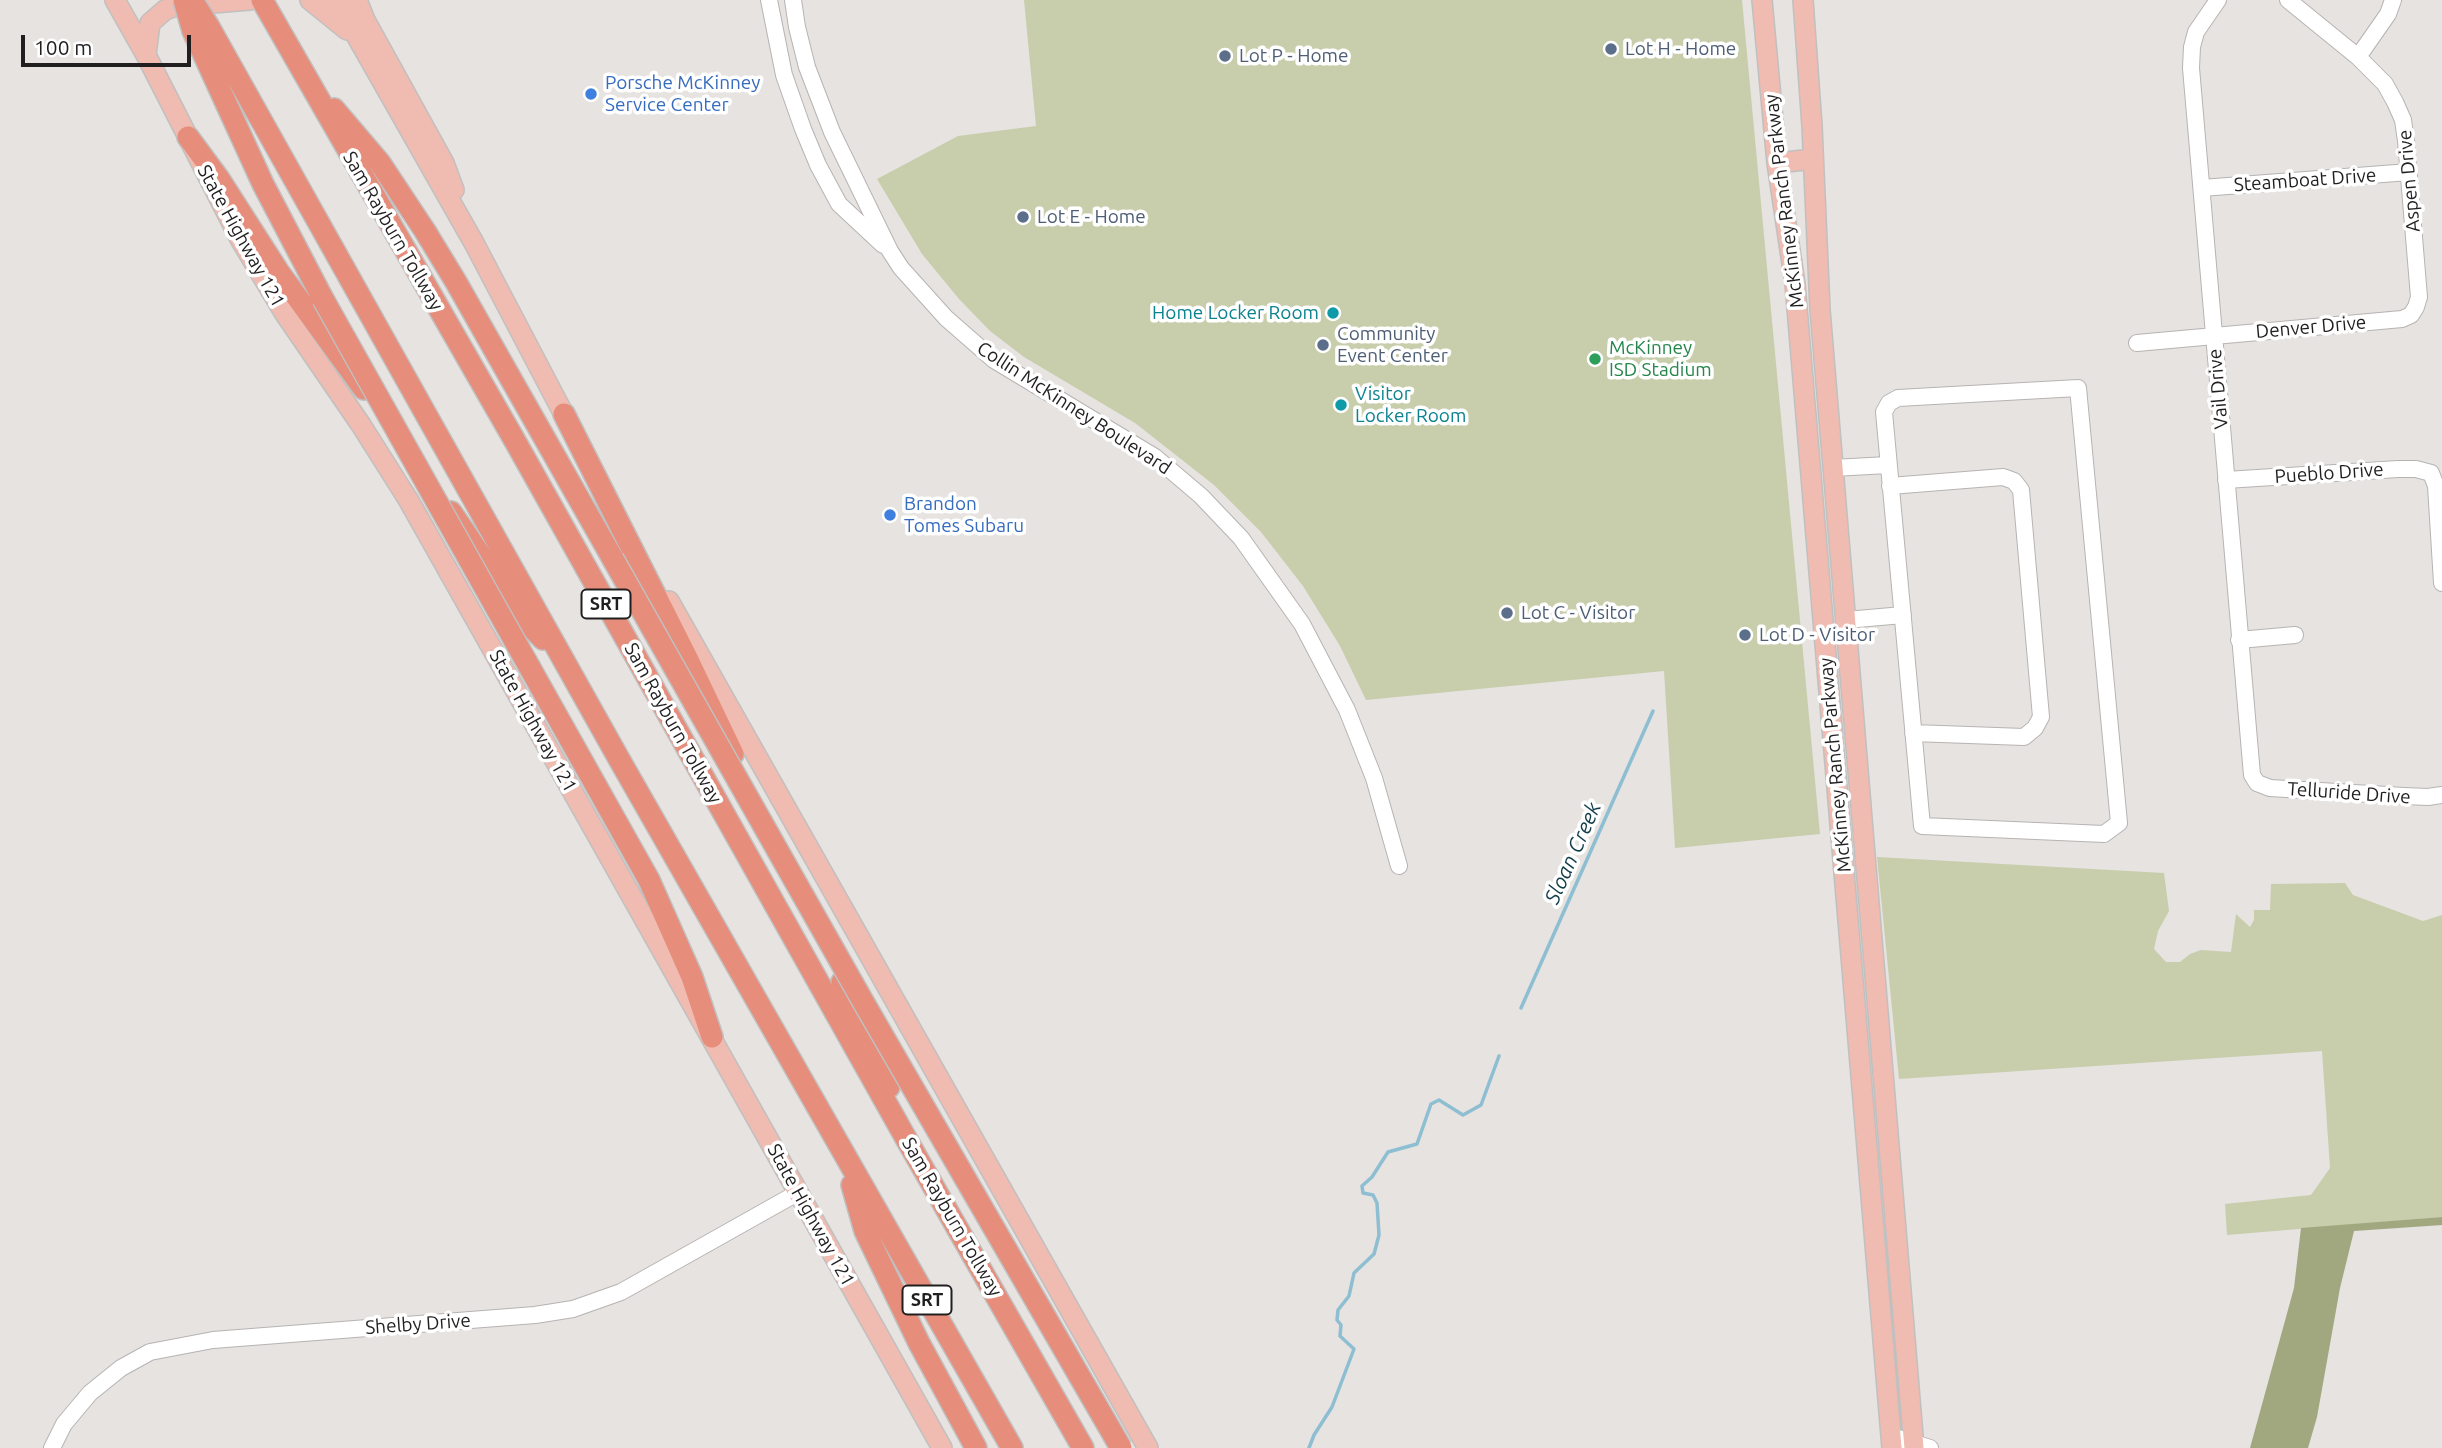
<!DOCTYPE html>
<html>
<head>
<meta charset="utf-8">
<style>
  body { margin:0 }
  #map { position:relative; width:2442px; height:1448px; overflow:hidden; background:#e6e3e1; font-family:Ubuntu,sans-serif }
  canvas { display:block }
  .scale { position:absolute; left:21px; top:35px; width:170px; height:32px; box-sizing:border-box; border:4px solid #201e1e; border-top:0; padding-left:9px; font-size:21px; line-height:24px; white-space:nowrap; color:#201e1e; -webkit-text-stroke:5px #fff; paint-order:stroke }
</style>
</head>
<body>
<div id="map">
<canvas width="2442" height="1448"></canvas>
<div class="scale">100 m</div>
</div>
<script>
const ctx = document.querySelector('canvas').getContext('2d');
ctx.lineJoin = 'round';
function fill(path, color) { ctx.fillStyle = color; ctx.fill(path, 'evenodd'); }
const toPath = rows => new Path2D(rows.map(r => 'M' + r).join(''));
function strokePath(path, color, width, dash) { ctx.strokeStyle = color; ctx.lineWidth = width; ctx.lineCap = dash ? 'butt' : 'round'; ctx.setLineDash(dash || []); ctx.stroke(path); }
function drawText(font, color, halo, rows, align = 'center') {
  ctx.font = font + ' Ubuntu,sans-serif'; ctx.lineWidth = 7; ctx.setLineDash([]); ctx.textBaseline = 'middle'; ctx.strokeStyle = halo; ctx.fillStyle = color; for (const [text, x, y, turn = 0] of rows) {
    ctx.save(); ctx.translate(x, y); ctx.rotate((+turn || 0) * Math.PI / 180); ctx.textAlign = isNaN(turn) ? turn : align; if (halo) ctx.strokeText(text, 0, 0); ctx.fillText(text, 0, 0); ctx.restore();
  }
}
const green = toPath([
  [1024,0,1742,0,1820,834,1675,848,1664,671,1366,700,1340,646,1303,586,1261,532,1214,485,1135,423,1024,357,990,331,959,299,922,254,877,179,958,136,1036,126],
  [1877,857,2164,873,2169,911,2158,931,2154,949,2166,962,2180,962,2190,954,2201,950,2231,952,2236,914,2250,927,2254,920,2254,910,2270,910,2271,884,2345,883,2353,895,2423,921,2442,915,2442,1217,2227,1235,2225,1204,2311,1195,2330,1168,2322,1051,1899,1079]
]);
const forest = toPath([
  [2442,1217,2442,1225,2354,1231,2340,1288,2317,1417,2308,1448,2250,1448,2294,1288,2301,1228]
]);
const stream = toPath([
  [1521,1008,1653,711],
  [1309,1448,1314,1435,1332,1407,1354,1349,1340,1336,1341,1325,1337,1320,1338,1310,1349,1296,1354,1273,1374,1254,1379,1235,1377,1203,1373,1195,1363,1193,1362,1186,1372,1177,1388,1152,1417,1144,1431,1104,1439,1100,1463,1115,1481,1105,1499,1056]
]);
const minor = toPath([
  [769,0,784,75,803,129,818,165,839,204,883,245],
  [793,0,797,27,807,67,832,132,890,251,901,268,946,318,994,360,1155,457,1201,496,1241,538,1302,624,1347,710,1374,778,1399,866],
  [2218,0,2196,32,2192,47,2191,68,2252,775,2257,783,2270,788,2404,796,2428,797,2442,795],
  [2358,57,2388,14,2393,0],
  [2202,188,2409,172],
  [2137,343,2402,319,2411,315,2416,307,2419,297,2406,141,2403,120,2395,102,2385,84,2358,57,2288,0],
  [2078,388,2119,823,2104,834,1922,826,1884,412,1889,403,1898,398,2078,388],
  [1833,468,1888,465],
  [2226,480,2398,469,2416,469,2431,473,2436,486,2442,583],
  [1890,486,2003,477,2014,481,2021,490,2041,717,2035,728,2024,737,1913,733],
  [1846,620,1903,615],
  [2239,640,2295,635],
  [1891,1436,1930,1448],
  [52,1448,64,1424,90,1393,121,1368,150,1352,213,1340,535,1315,573,1309,621,1292,799,1192]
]);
const major = toPath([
  [115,0,146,55,240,239,285,314,361,425,409,501,942,1448],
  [310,0,347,30],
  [336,0,474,243,571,428],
  [357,0,365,20,444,163,454,190],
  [1762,0,1777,163,1795,284,1892,1448],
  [1803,0,1812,126,1820,310,1914,1448],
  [146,55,150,23,165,10,176,6,250,0],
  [1777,163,1813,159],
  [669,601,1148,1448]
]);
const highway = toPath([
  [262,0,515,441,908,1142,1083,1448],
  [209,27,619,759,1012,1448],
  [193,31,263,184,323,299],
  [334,109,380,163,425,231,456,282,613,559],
  [188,137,219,179,278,271,364,389],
  [564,414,687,658,733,754],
  [451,512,524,619,543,639],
  [530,668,649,880,692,977,712,1037],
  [842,982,883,1068,889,1087],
  [852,1185,865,1231,919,1343,976,1448]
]);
const highwayBridge = toPath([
  [184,0,193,31],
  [192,0,209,27],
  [323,299,530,668],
  [613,559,861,998,1121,1448]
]);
const markers = [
  [1611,49,7,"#5c6f8a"],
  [1225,56,7,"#5c6f8a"],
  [591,94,7,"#3f7fe0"],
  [1023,217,7,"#5c6f8a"],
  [1333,313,7,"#0f9aa8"],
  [1323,345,7,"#5c6f8a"],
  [1595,359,7,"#2e9e5b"],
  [1341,405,7,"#0f9aa8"],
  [890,515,7,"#3f7fe0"],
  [1507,613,7,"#5c6f8a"],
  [1745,635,7,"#5c6f8a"]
];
const shields = [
  [606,604,49],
  [927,1300,49]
];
const shieldNames = [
  ["SRT",606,604],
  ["SRT",927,1300]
];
const serviceNames = [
  ["Lot H - Home",1625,49],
  ["Lot P - Home",1239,56],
  ["Lot E - Home",1037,217],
  ["Community",1337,334],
  ["Event Center",1337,356],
  ["Lot C - Visitor",1521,613],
  ["Lot D - Visitor",1759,635]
];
const shopNames = [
  ["Porsche McKinney",605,83],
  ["Service Center",605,105],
  ["Brandon",904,504],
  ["Tomes Subaru",904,526]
];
const streetNames = [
  ["Steamboat Drive",2305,180,-4],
  ["Aspen Drive",2409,181,-95],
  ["McKinney Ranch Parkway",1784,201,-97],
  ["Sam Rayburn Tollway",393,231,60],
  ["State Highway 121",241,236,61],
  ["Denver Drive",2311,327,-5],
  ["Vail Drive",2218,389,-95],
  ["Collin McKinney Boulevard",1074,408,33],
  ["Pueblo Drive",2329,473,-4],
  ["State Highway 121",533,721,61],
  ["Sam Rayburn Tollway",673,723,61],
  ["McKinney Ranch Parkway",1835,765,-95],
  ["Telluride Drive",2349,793,4],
  ["State Highway 121",811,1215,61],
  ["Sam Rayburn Tollway",952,1217,60],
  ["Shelby Drive",418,1324,-4]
];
const cultureNames = [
  ["Home Locker Room",1319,313],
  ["Visitor",1355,394,"left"],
  ["Locker Room",1355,416,"left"]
];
const leisureNames = [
  ["McKinney",1609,348],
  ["ISD Stadium",1609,370]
];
const waterNames = [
  ["Sloan Creek",1573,853,-66]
];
fill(green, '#c8ceab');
fill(forest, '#a1a77e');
strokePath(stream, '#8dbed1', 3.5);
strokePath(minor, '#b7b3b2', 18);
strokePath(major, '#c1c0c0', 22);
strokePath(highway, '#c1c0c0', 24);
strokePath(minor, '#fff', 16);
strokePath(major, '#f0bbb0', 19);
strokePath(highway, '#e68d7b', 21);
strokePath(highwayBridge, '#c1c0c0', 24, []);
strokePath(highwayBridge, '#e68d7b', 21);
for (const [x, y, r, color] of markers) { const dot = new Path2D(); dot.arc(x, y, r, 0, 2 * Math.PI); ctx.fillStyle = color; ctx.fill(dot); strokePath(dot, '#fff', 2.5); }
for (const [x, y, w] of shields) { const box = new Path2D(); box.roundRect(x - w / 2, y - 14.5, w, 29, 5); ctx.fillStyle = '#fff'; ctx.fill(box); strokePath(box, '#201e1e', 2); }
drawText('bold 18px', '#201e1e', null, shieldNames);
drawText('19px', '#4e5e75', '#fff', serviceNames, 'left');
drawText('19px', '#366cbe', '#fff', shopNames, 'left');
drawText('19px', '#201e1e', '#fff', streetNames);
drawText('19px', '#0d838f', '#fff', cultureNames, 'right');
drawText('19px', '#27864d', '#fff', leisureNames, 'left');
drawText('italic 21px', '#113d4b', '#fff', waterNames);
</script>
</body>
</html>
